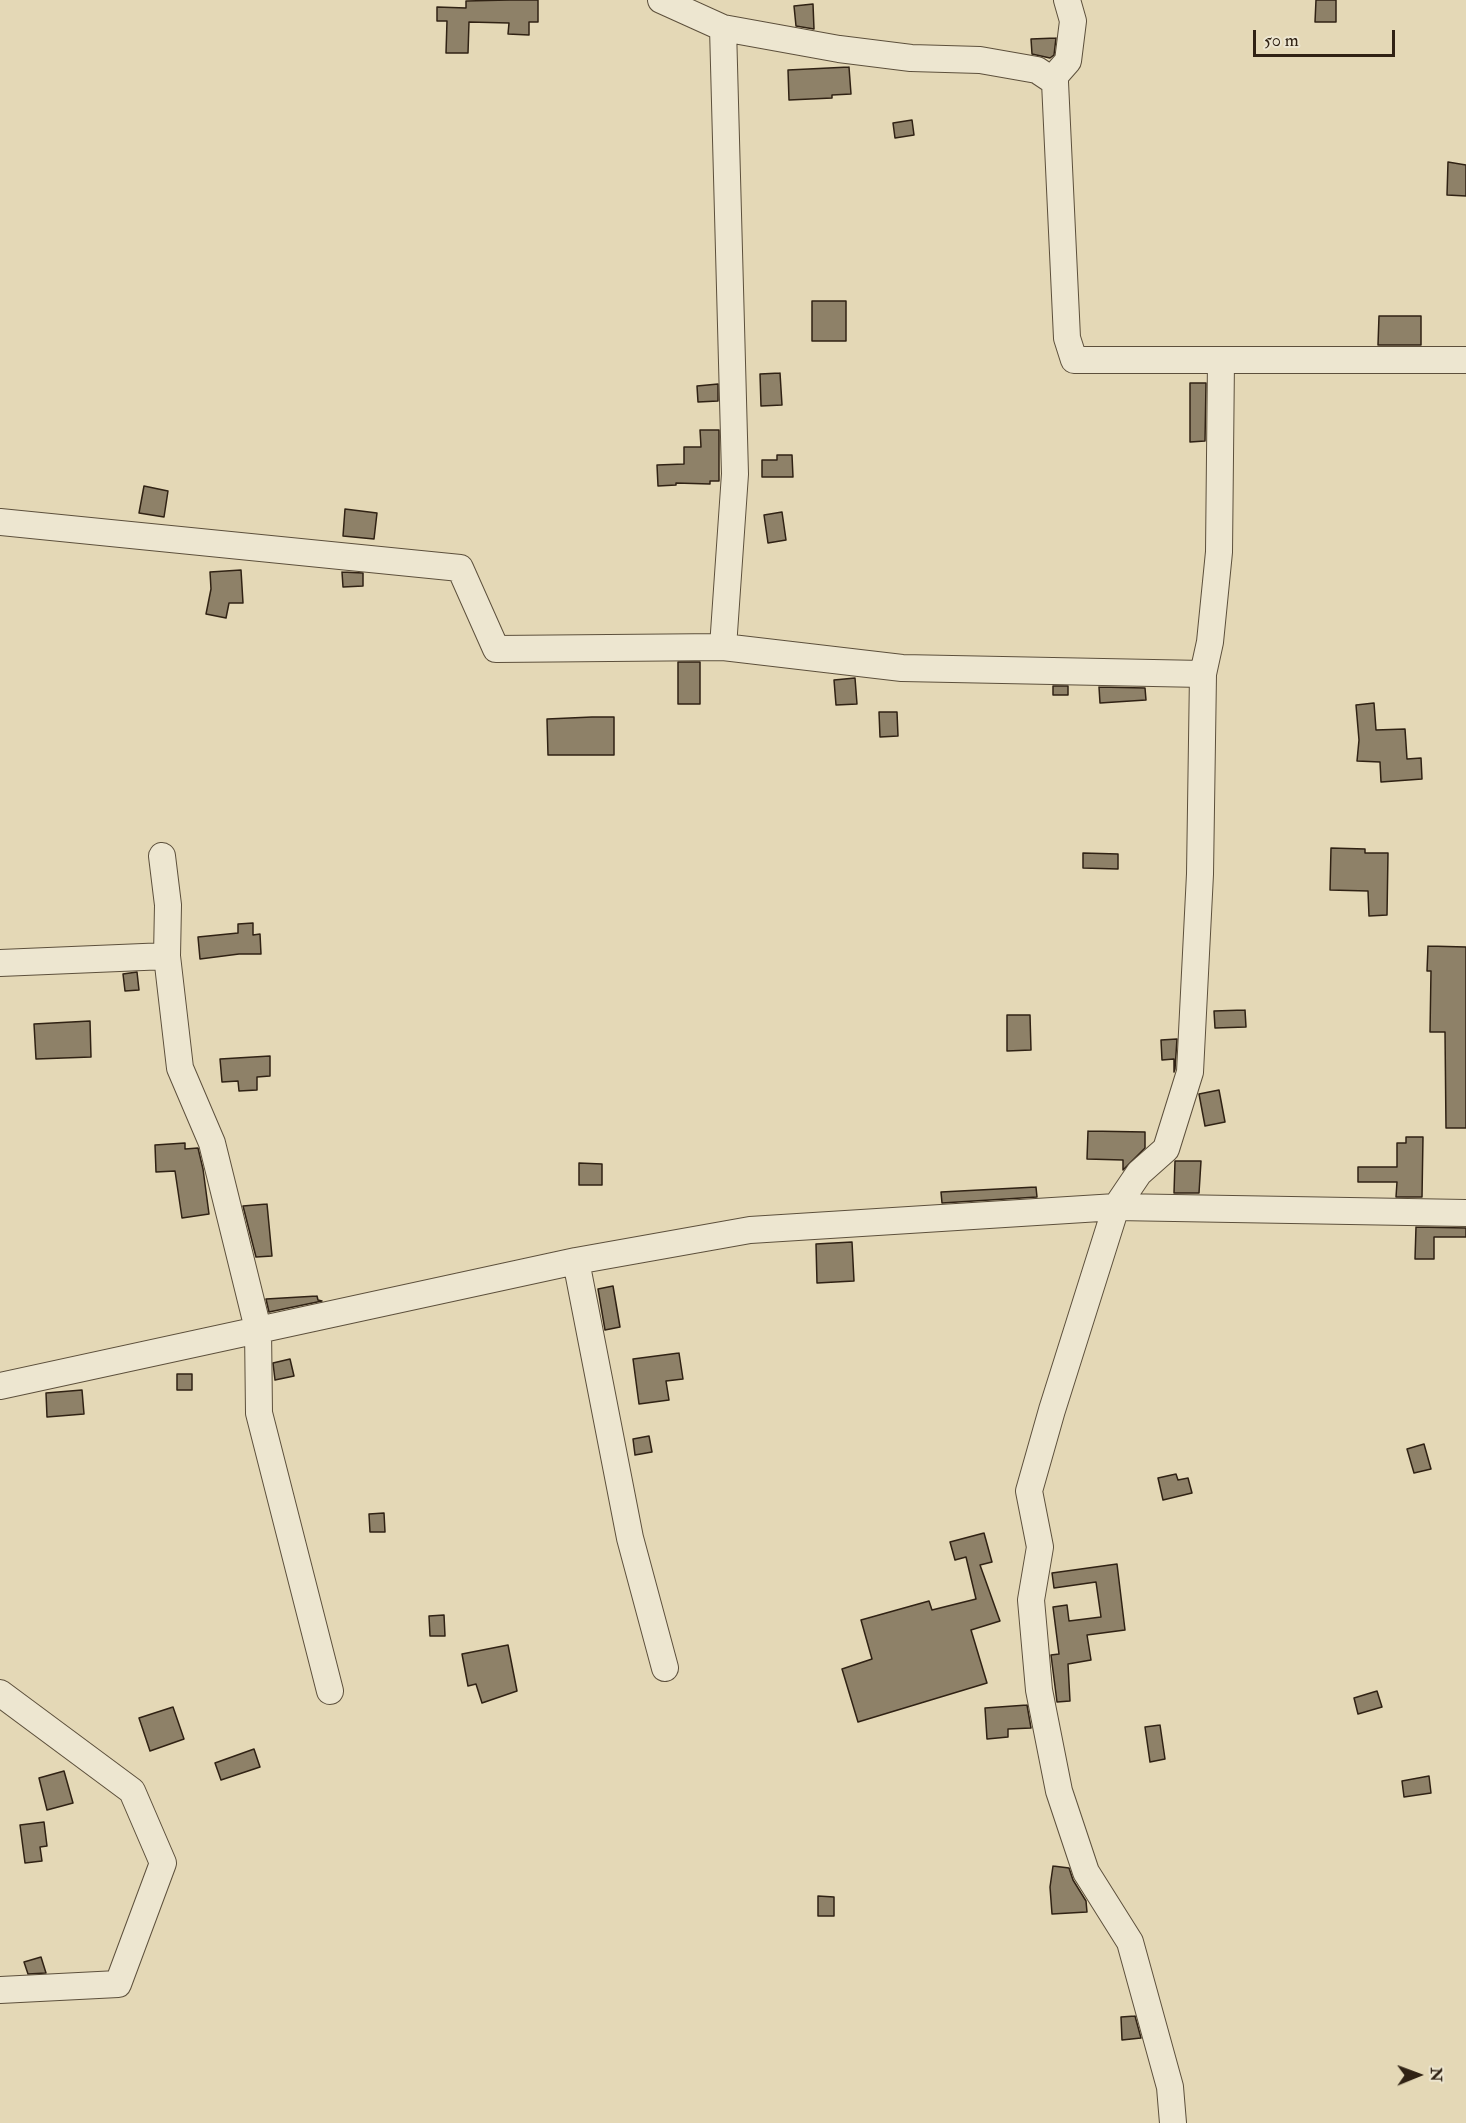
<!DOCTYPE html>
<html>
<head>
<meta charset="utf-8">
<style>
  body { margin:0 }
  #map { position:relative; width:1466px; height:2123px; overflow:hidden; background:#e4d8b6; font-family:"IM FELL Double Pica",serif }
  canvas { display:block }
  .north { position:absolute; left:1388px; top:2045px; width:60px; height:60px; -webkit-text-stroke:4px #ede6d0; paint-order:stroke; rotate:89deg; font-size:16px; font-weight:700; line-height:24px; text-align:center; color:#302214 }
  .north::after { content:''; display:block; margin:auto; width:21px; height:27px; background:#302214; clip-path:polygon(50% 0,100% 100%,50% 72%,0 100%) }
  .scale { position:absolute; left:1253px; top:30px; width:142px; height:27px; box-sizing:border-box; border:3px solid #302214; border-top:0; padding-left:8px; font-size:18px; line-height:21px; white-space:nowrap; color:#302214; -webkit-text-stroke:4px #ede6d0; paint-order:stroke }
</style>
</head>
<body>
<div id="map">
<canvas width="1466" height="2123"></canvas>
<div class="north">N</div>
<div class="scale">50 m</div>
</div>
<script>
const ctx = document.querySelector('canvas').getContext('2d');
ctx.lineJoin = 'round';
function fill(path, color) { ctx.fillStyle = color; ctx.fill(path, 'evenodd'); }
const toPath = rows => new Path2D(rows.map(r => 'M' + r).join(''));
function strokePath(path, color, width, dash) { ctx.strokeStyle = color; ctx.lineWidth = width; ctx.lineCap = dash ? 'butt' : 'round'; ctx.setLineDash(dash || []); ctx.stroke(path); }
const building = toPath([
  [509,0,538,0,538,22,529,22,529,35,508,34,509,23,469,22,468,53,446,53,447,21,437,21,437,7,466,8,466,1,509,0],
  [1316,0,1336,0,1336,22,1315,22,1316,0],
  [813,4,814,29,796,26,794,6,813,4],
  [1056,38,1054,55,1050,58,1032,54,1031,39,1056,38],
  [849,67,851,94,832,95,832,98,789,100,788,70,849,67],
  [912,120,914,135,895,138,893,123,912,120],
  [1448,162,1466,165,1466,196,1447,195,1448,162],
  [812,301,846,301,846,341,812,341,812,301],
  [1379,316,1421,316,1421,345,1378,345,1379,316],
  [780,373,782,405,761,406,760,374,780,373],
  [1190,383,1206,383,1205,441,1190,442,1190,383],
  [718,384,718,401,698,402,697,386,718,384],
  [700,430,719,430,719,481,710,481,710,484,676,483,676,485,658,486,657,465,684,464,684,447,701,447,700,430],
  [777,455,792,455,793,477,762,477,762,460,777,460,777,455],
  [144,486,168,491,164,517,139,513,144,486],
  [345,509,377,513,374,539,343,536,345,509],
  [782,512,786,540,768,543,764,515,782,512],
  [241,570,243,603,229,603,226,618,206,614,211,589,210,572,241,570],
  [342,572,363,573,363,586,343,587,342,572],
  [678,662,700,662,700,704,678,704,678,662],
  [855,678,857,704,836,705,834,680,855,678],
  [1053,686,1068,686,1068,695,1053,695,1053,686],
  [1099,687,1145,688,1146,700,1100,703,1099,687],
  [1374,703,1376,730,1405,729,1407,759,1421,758,1422,779,1381,782,1380,762,1357,761,1359,740,1356,705,1374,703],
  [879,712,897,712,898,736,880,737,879,712],
  [592,717,614,717,614,755,548,755,547,719,592,717],
  [1331,848,1365,849,1365,853,1388,853,1387,915,1369,916,1368,891,1330,890,1331,848],
  [1083,853,1118,854,1118,869,1083,868,1083,853],
  [253,923,253,935,260,934,261,954,239,954,200,959,198,937,238,933,238,924,253,923],
  [1428,946,1466,947,1466,1128,1446,1128,1445,1032,1430,1032,1431,971,1427,971,1428,946],
  [137,972,139,990,125,991,123,974,137,972],
  [1245,1010,1246,1027,1215,1028,1214,1011,1245,1010],
  [1007,1015,1030,1015,1031,1050,1007,1051,1007,1015],
  [90,1021,91,1057,36,1059,34,1024,90,1021],
  [1177,1039,1175,1069,1174,1072,1174,1059,1162,1060,1161,1040,1177,1039],
  [270,1056,270,1076,257,1077,257,1090,239,1091,238,1081,222,1082,220,1059,270,1056],
  [1219,1090,1225,1122,1205,1126,1199,1094,1219,1090],
  [1088,1131,1145,1132,1145,1148,1123,1170,1123,1160,1087,1159,1088,1131],
  [1406,1137,1423,1137,1422,1197,1396,1197,1397,1182,1358,1182,1358,1167,1397,1167,1397,1143,1406,1143,1406,1137],
  [185,1143,185,1149,198,1148,203,1169,209,1214,182,1218,175,1171,156,1172,155,1145,185,1143],
  [1175,1161,1201,1161,1199,1193,1174,1193,1175,1161],
  [579,1163,602,1164,602,1185,579,1185,579,1163],
  [1036,1187,1037,1197,942,1203,941,1192,1036,1187],
  [267,1204,272,1256,256,1257,243,1206,267,1204],
  [1416,1227,1466,1228,1466,1237,1434,1237,1434,1259,1415,1259,1416,1227],
  [852,1242,854,1281,817,1283,816,1244,852,1242],
  [613,1286,620,1327,605,1330,598,1289,613,1286],
  [317,1296,318,1300,322,1301,269,1312,266,1299,317,1296],
  [679,1353,683,1379,666,1381,669,1400,639,1404,633,1359,679,1353],
  [290,1359,294,1376,275,1380,273,1363,290,1359],
  [177,1374,192,1374,192,1390,177,1390,177,1374],
  [82,1390,84,1414,47,1417,46,1393,82,1390],
  [649,1436,652,1452,635,1455,633,1439,649,1436],
  [1424,1444,1431,1469,1414,1473,1407,1449,1424,1444],
  [1176,1474,1178,1480,1188,1478,1192,1493,1163,1500,1158,1478,1176,1474],
  [384,1513,385,1532,370,1532,369,1514,384,1513],
  [984,1533,992,1562,980,1565,1000,1621,971,1630,987,1683,858,1722,842,1669,872,1659,861,1620,929,1601,932,1610,976,1599,966,1557,955,1560,950,1542,984,1533],
  [1117,1564,1125,1630,1087,1635,1091,1660,1068,1664,1070,1701,1057,1702,1051,1655,1059,1654,1053,1607,1067,1605,1069,1621,1101,1617,1096,1582,1054,1588,1052,1573,1117,1564],
  [444,1615,445,1636,430,1636,429,1616,444,1615],
  [508,1645,517,1691,482,1703,476,1684,468,1686,462,1654,508,1645],
  [1377,1691,1382,1707,1358,1714,1354,1698,1377,1691],
  [1027,1705,1031,1728,1008,1729,1008,1737,987,1739,985,1708,1027,1705],
  [173,1707,184,1739,150,1751,139,1718,173,1707],
  [1160,1725,1165,1759,1150,1762,1145,1727,1160,1725],
  [254,1749,260,1767,221,1780,215,1763,254,1749],
  [64,1771,73,1803,47,1810,39,1778,64,1771],
  [1429,1776,1431,1793,1404,1797,1402,1781,1429,1776],
  [44,1822,47,1846,40,1847,42,1861,25,1863,20,1825,44,1822],
  [1053,1866,1069,1868,1073,1880,1086,1901,1087,1912,1052,1914,1050,1887,1053,1866],
  [818,1896,834,1897,834,1916,818,1916,818,1896],
  [41,1957,46,1973,28,1974,24,1962,41,1957],
  [1135,2016,1141,2038,1122,2040,1121,2017,1135,2016]
]);
const minor = toPath([
  [661,0,723,28,839,49,911,58,980,60,1037,70,1055,82,1067,338,1074,360,1221,360],
  [723,28,735,474,723,647],
  [1055,82,1054,77,1068,61,1073,21,1067,0],
  [0,522,460,568,496,649,723,647,902,668,1203,674],
  [162,856,168,905,167,956],
  [0,963,167,956,180,1068,212,1143,258,1329,259,1413,330,1691],
  [576,1261,630,1538,665,1668],
  [0,1386,576,1261,750,1230,1116,1207,1466,1213],
  [0,1693,132,1791,163,1863,118,1984,0,1990],
  [1173,2123,1170,2087,1130,1942,1086,1872,1059,1791,1039,1690,1031,1600,1040,1547,1029,1491,1052,1410,1116,1207,1139,1173,1166,1149,1190,1072,1200,874,1203,674,1210,642,1219,552,1221,360,1466,360]
]);
fill(building, '#8e8168');
strokePath(building, '#302214', 1.5);
strokePath(minor, '#5d503c', 28);
strokePath(minor, '#ede6d0', 26);
</script>
</body>
</html>
